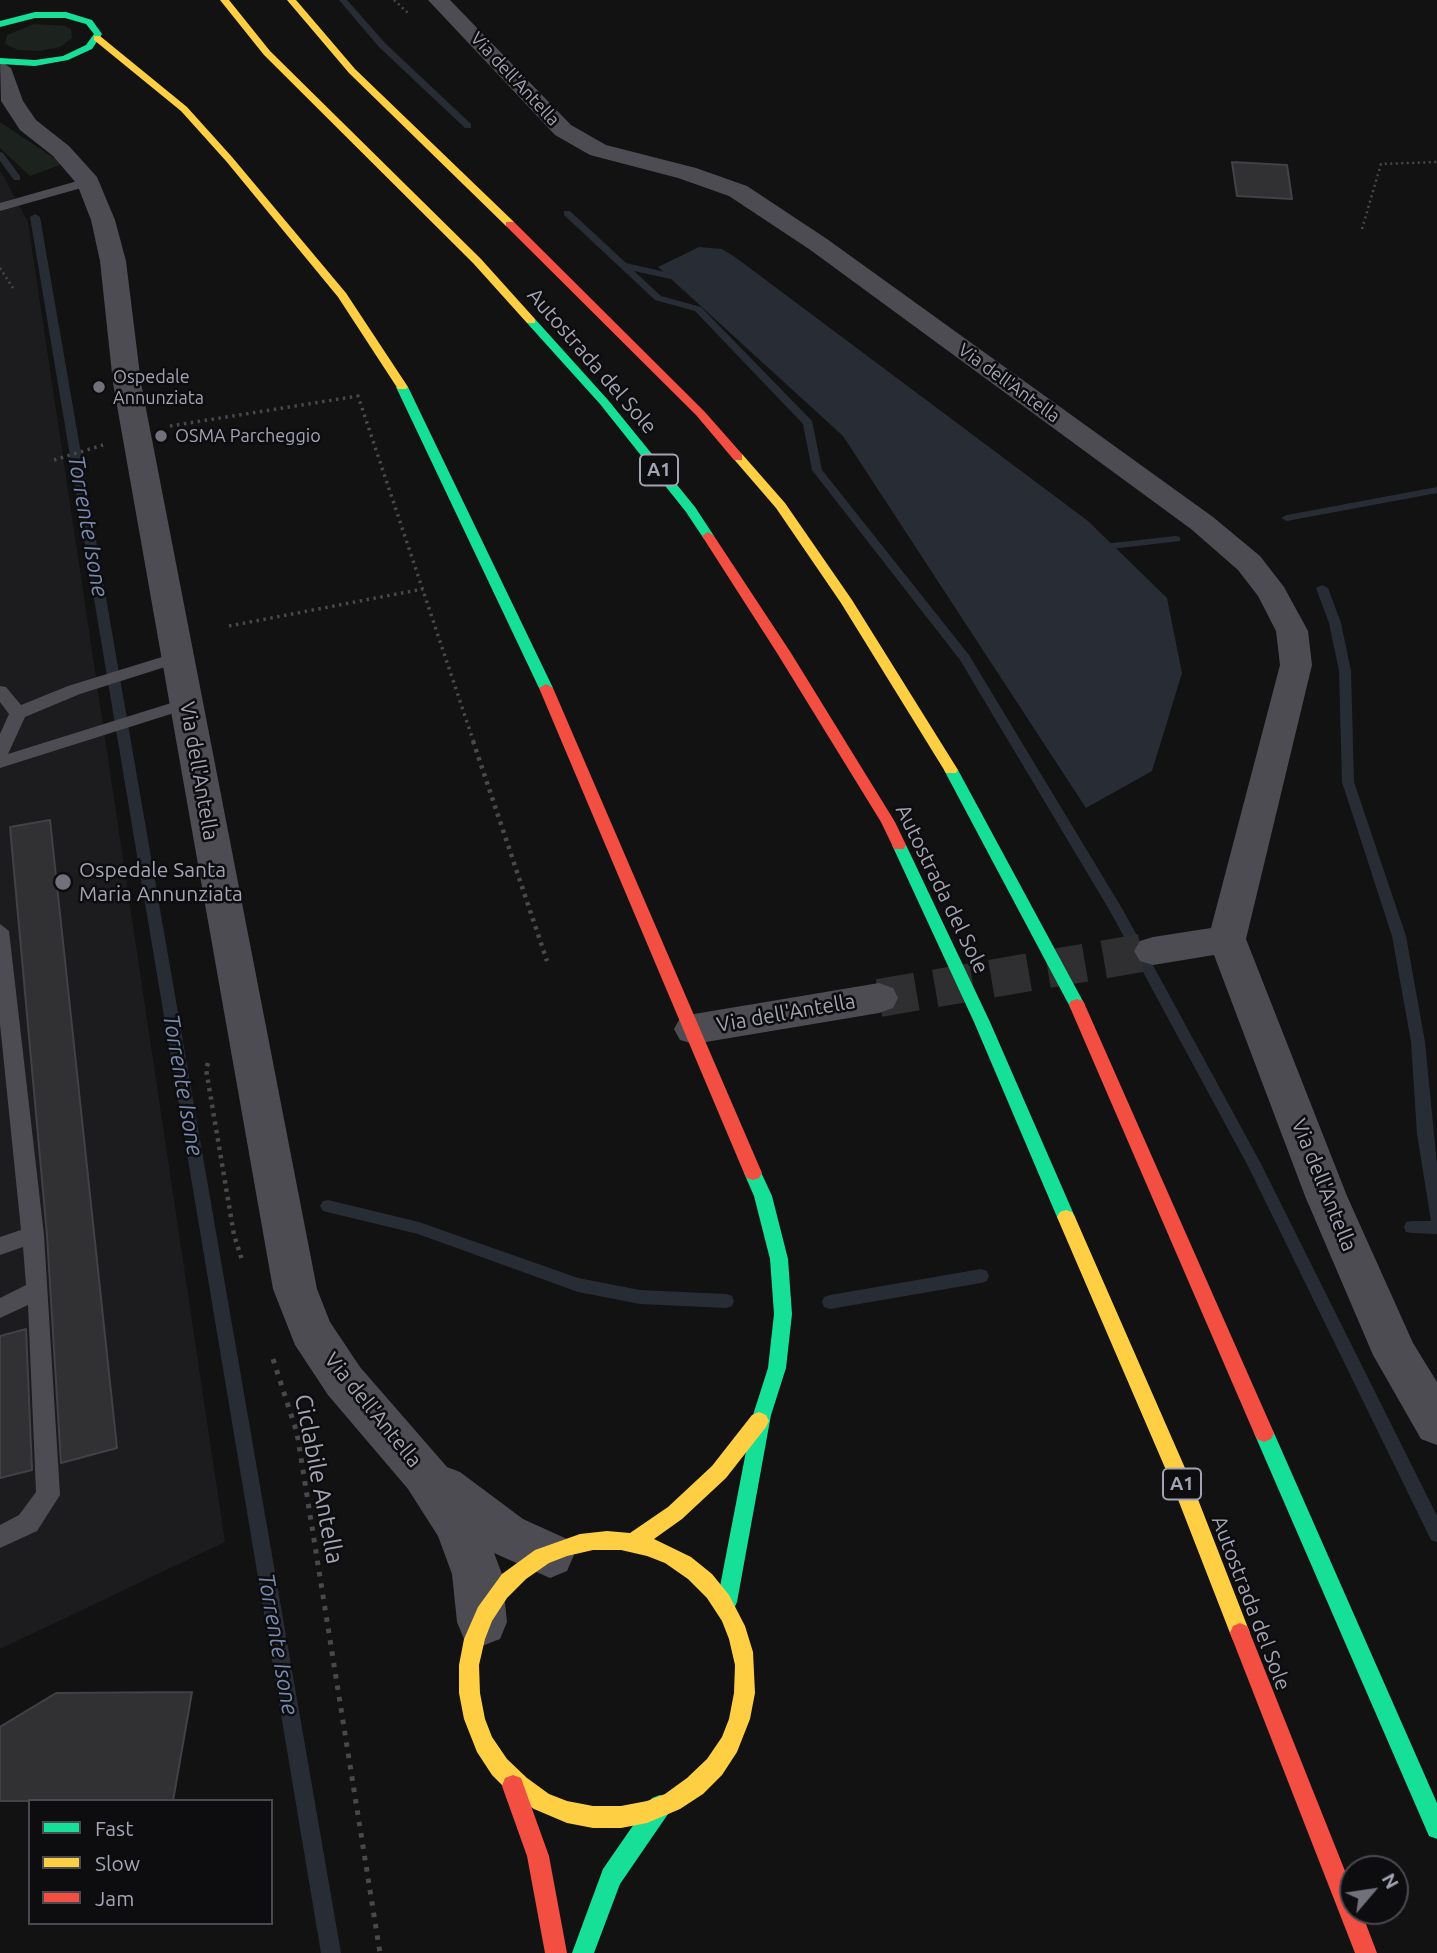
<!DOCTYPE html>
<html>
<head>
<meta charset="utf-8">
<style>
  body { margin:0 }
  #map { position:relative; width:1437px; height:1953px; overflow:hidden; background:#121212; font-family:Ubuntu,sans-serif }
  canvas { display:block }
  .legend { position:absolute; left:28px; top:1799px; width:245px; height:126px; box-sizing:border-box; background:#0d0c0e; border:2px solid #494950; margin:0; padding:9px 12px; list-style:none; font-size:21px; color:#a3a4b3 }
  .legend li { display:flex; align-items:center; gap:14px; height:35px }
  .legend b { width:35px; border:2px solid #494950 }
  .north { position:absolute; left:1339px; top:1855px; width:70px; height:70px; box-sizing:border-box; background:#0d0c0e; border:2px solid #494950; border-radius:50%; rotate:61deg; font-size:19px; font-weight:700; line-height:28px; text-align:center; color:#a3a4b3 }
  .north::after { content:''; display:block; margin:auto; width:24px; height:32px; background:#70717b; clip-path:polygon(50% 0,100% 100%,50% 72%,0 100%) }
</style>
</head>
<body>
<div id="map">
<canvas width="1437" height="1953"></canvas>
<ul class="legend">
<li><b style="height:9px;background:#16e098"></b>Fast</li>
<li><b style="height:9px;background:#ffcf43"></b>Slow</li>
<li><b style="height:9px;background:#f24e42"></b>Jam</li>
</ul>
<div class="north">N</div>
</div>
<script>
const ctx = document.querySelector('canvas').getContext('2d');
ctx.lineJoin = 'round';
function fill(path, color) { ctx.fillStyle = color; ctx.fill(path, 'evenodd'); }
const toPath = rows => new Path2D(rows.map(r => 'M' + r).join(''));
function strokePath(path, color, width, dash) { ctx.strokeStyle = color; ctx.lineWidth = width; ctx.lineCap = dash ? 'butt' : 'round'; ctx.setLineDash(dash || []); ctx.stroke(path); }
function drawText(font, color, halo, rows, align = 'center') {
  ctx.font = font + ' Ubuntu,sans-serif'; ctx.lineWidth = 5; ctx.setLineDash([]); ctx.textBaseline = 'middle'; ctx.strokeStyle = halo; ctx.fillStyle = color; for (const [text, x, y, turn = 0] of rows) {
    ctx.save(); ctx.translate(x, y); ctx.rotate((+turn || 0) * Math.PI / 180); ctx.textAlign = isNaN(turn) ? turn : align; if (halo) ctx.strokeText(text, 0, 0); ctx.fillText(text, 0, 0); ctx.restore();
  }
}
const built = toPath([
  [0,170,28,222,225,1542,0,1649]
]);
const green = toPath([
  [34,24,65,26,71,29,72,38,60,47,39,51,18,50,5,44,7,35],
  [0,122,63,164,30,176,0,148]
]);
const water = toPath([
  [699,247,722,249,735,257,1088,521,1167,598,1182,673,1152,771,1086,808,843,436,658,267]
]);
const stream = toPath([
  [339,0,347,0,385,43,471,124,471,128,465,128,379,47,339,0],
  [0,152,3,153,20,176,20,180,14,180,0,161,0,152],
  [564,211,570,211,626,263,687,277,689,279,684,282,634,271,661,296,701,307,812,421,822,470,969,655,1123,910,1260,1162,1437,1516,1437,1542,1431,1540,1249,1168,1110,911,960,660,812,470,803,424,695,311,655,300,564,215,564,211],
  [35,214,40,217,341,1953,321,1953,30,217,35,214],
  [1437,487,1437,493,1287,521,1281,518,1287,515,1437,487],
  [1176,536,1180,537,1180,541,1094,551,1088,548,1094,545,1176,536],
  [1322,585,1328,588,1341,623,1351,671,1354,782,1406,936,1425,1042,1437,1165,1437,1234,1412,1233,1406,1232,1404,1227,1406,1222,1412,1221,1431,1221,1417,1134,1411,1042,1392,936,1342,782,1339,671,1329,623,1316,588,1322,585],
  [328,1200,419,1222,578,1278,640,1290,726,1294,732,1296,734,1301,732,1306,726,1308,640,1304,578,1292,418,1234,323,1211,320,1206,323,1201,328,1200],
  [981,1269,987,1271,989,1276,987,1281,981,1283,830,1309,824,1307,822,1302,824,1297,830,1295,981,1269]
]);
const building = toPath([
  [1232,162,1287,165,1292,199,1237,196,1232,162],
  [50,820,117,1448,61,1463,47,1235,10,827,50,820],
  [26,1329,32,1470,0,1478,0,1336,26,1329],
  [192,1692,173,1801,0,1801,0,1727,56,1693,192,1692]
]);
const streetTunnel = toPath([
  [879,998,1153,951]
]);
const pathFar3 = toPath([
  [394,0,409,14],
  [1362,229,1381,164,1437,162],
  [0,268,13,288]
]);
const pathFar2 = toPath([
  [170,426,358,396,474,743],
  [54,460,103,445],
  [229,626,423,589]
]);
const pathFar1 = toPath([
  [473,741,547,961],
  [208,1063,206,1069,234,1235,242,1260]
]);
const path = toPath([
  [273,1359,297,1433,380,1953]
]);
const lane = toPath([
  [88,178,92,179,92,185,0,211,0,203,88,178],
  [178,652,184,653,184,661,80,694,25,717,8,754,187,698,193,699,195,703,193,707,0,768,0,734,9,714,0,702,0,686,6,687,21,705,68,686,178,652],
  [0,924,9,931,44,1235,60,1495,37,1531,0,1548,0,1525,19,1515,36,1492,28,1305,0,1318,0,1298,26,1285,23,1247,0,1255,0,1237,21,1230,0,1024,0,924]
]);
const street = toPath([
  [428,0,450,0,571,125,606,145,696,168,747,186,827,239,1213,517,1260,556,1284,587,1308,631,1312,665,1246,939,1347,1196,1413,1343,1437,1382,1437,1445,1421,1439,1373,1355,1305,1196,1214,955,1153,965,1140,961,1134,951,1140,941,1153,937,1211,928,1280,665,1276,631,1258,596,1238,570,1191,529,809,249,729,196,678,178,590,155,555,135,428,0],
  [0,61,11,68,23,101,36,120,69,146,97,177,115,220,126,261,141,383,317,1289,330,1322,360,1367,447,1467,460,1472,523,1519,567,1539,574,1555,567,1571,550,1578,494,1553,502,1574,507,1622,500,1639,482,1646,464,1639,457,1622,452,1574,438,1536,408,1489,328,1395,295,1345,273,1289,113,383,100,261,91,220,77,184,53,156,20,130,1,101,0,61],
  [879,983,893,988,898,998,893,1008,879,1013,694,1044,680,1040,674,1029,680,1018,694,1014,879,983]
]);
const fast = toPath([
  [35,12,66,12,92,20,102,34,92,49,68,60,35,66,0,64,0,58,35,60,63,56,86,45,94,34,86,24,65,18,35,18,0,27,0,21,35,12],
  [527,319,535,319,608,400,695,507,714,536,712,539,704,539,686,512,600,404,527,323,527,319],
  [402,384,408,387,553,688,551,691,546,692,539,688,396,387,402,384],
  [951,765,958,770,1085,1005,1083,1009,1077,1011,1071,1009,1069,1005,944,770,951,765],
  [899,840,906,845,990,1022,1075,1217,1072,1222,1066,1224,1060,1222,1057,1217,974,1022,892,845,899,840],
  [753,1166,759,1168,772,1196,788,1259,792,1314,786,1368,771,1415,737,1602,734,1609,727,1612,720,1609,717,1602,753,1415,768,1368,774,1314,770,1259,754,1196,744,1173,747,1168,753,1166],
  [1264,1424,1271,1427,1274,1433,1437,1803,1437,1839,1429,1836,1254,1433,1257,1427,1264,1424],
  [660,1795,668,1798,671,1806,668,1814,620,1884,594,1953,572,1953,603,1869,652,1798,660,1795]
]);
const slow = toPath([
  [220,0,229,0,270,51,481,259,535,319,535,323,527,323,473,263,264,55,220,0],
  [287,0,296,0,355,69,514,222,514,226,506,226,349,73,287,0],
  [94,36,100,36,187,107,232,157,346,293,408,387,406,389,398,389,338,297,226,161,181,111,94,40,94,36],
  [738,453,742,454,785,503,852,600,958,770,956,773,946,773,841,603,776,508,732,457,738,453],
  [1066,1210,1072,1212,1075,1217,1192,1484,1250,1633,1247,1640,1240,1643,1233,1640,1230,1633,1172,1484,1057,1217,1060,1212,1066,1210],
  [759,1412,766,1415,769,1421,766,1427,726,1478,682,1519,654,1539,691,1557,712,1574,729,1595,745,1626,753,1652,755,1693,750,1719,737,1752,722,1775,703,1794,680,1809,647,1823,621,1828,593,1828,567,1823,534,1809,511,1794,492,1775,477,1752,464,1719,459,1693,459,1665,464,1639,478,1607,502,1574,535,1550,580,1534,607,1531,630,1533,668,1507,712,1466,752,1415,759,1412],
  [593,1550,621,1550,647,1556,665,1563,688,1579,707,1598,722,1621,729,1639,735,1665,734,1693,729,1719,722,1737,707,1759,687,1778,665,1794,647,1801,621,1806,593,1806,567,1801,549,1794,527,1778,507,1759,492,1737,485,1719,480,1693,479,1665,485,1639,492,1621,507,1598,526,1579,549,1563,567,1556,593,1550]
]);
const jam = toPath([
  [506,222,514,222,704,411,742,454,742,460,734,460,696,415,506,226,506,222],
  [708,532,714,536,791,653,895,822,906,845,904,849,894,849,881,822,777,653,702,536,708,532],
  [546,684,553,688,762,1173,759,1178,753,1180,747,1178,744,1173,539,688,546,684],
  [1077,999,1083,1001,1085,1005,1274,1433,1271,1439,1264,1442,1257,1439,1254,1433,1069,1005,1071,1001,1077,999],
  [1240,1623,1247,1626,1250,1633,1353,1891,1353,1911,1361,1911,1377,1953,1355,1953,1230,1633,1233,1626,1240,1623],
  [513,1775,521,1778,549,1856,567,1953,545,1953,527,1856,502,1786,505,1778,513,1775]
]);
const markers = [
  [99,387,7,"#70717b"],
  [161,436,7,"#70717b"],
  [63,882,9,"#70717b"]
];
const farStreetnames = [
  ["Via dell'Antella",515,79,47],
  ["Via dell'Antella",1009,383,36]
];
const farPoinames = [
  ["Ospedale",113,377],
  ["Annunziata",113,398],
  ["OSMA Parcheggio",175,436]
];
const shields = [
  [659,470,38],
  [1182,1484,38]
];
const shieldNames = [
  ["A1",659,470],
  ["A1",1182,1484]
];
const streetNames = [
  ["Autostrada del Sole",592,361,49],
  ["Via dell'Antella",199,771,80],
  ["Autostrada del Sole",942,889,64],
  ["Via dell'Antella",786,1013,-10],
  ["Via dell'Antella",1324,1185,68],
  ["Via dell'Antella",373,1410,51],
  ["Autostrada del Sole",1251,1603,69]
];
const poiNames = [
  ["Ospedale Santa",79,870],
  ["Maria Annunziata",79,894]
];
const waterNames = [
  ["Torrente Isone",88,526,80],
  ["Torrente Isone",183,1085,80],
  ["Torrente Isone",278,1644,80]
];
const nearStreetnames = [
  ["Ciclabile Antella",319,1479,79]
];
fill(built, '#1c1c1e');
fill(green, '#1c221e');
fill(water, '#282c35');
fill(stream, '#282c35');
fill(building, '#313133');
strokePath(building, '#424146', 2);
strokePath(streetTunnel, '#2f2f32', 38, [38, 19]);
strokePath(pathFar3, '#48484d', 2.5, [2, 3.5]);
strokePath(pathFar2, '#48484d', 3.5, [2.5, 4.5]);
strokePath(pathFar1, '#48484d', 4.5, [3.5, 5]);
strokePath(path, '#48484d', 5, [4.5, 7]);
fill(lane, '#4c4c52');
fill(street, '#4c4c52');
fill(fast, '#16e098');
fill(slow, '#ffcf43');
fill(jam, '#f24e42');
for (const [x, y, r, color] of markers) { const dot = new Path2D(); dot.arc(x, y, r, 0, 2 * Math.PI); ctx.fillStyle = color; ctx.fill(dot); strokePath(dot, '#0d0c0e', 2.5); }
drawText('18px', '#a3a4b3', '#0d0c0e', farStreetnames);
drawText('18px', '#a3a4b3', '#0d0c0e', farPoinames, 'left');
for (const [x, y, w] of shields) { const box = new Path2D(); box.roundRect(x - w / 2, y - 15.5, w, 31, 5); ctx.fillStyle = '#0d0c0e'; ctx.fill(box); strokePath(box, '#a3a4b3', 2); }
drawText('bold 19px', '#a3a4b3', null, shieldNames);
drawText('21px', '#a3a4b3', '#0d0c0e', streetNames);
drawText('21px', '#a3a4b3', '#0d0c0e', poiNames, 'left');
drawText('italic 23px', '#798aaf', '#0d0c0e', waterNames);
drawText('24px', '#a3a4b3', '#0d0c0e', nearStreetnames);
</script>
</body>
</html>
